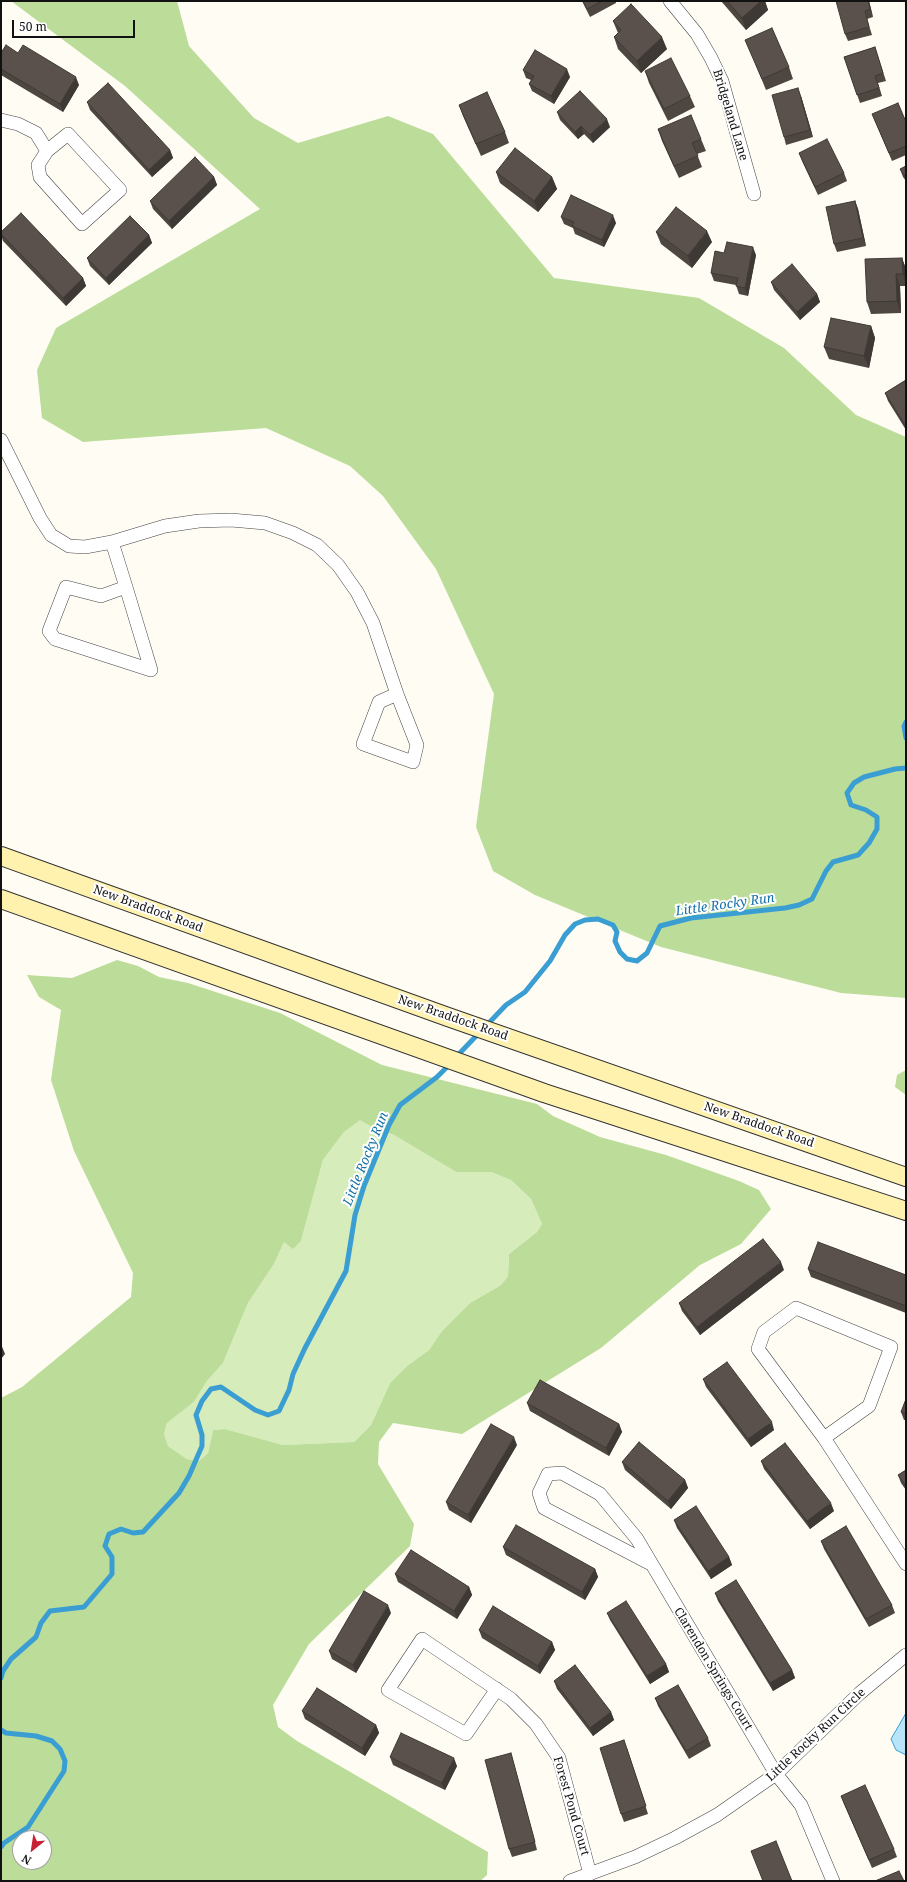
<!DOCTYPE html>
<html>
<head>
<meta charset="utf-8">
<style>
  body { margin:0 }
  #map { position:relative; width:907px; height:1882px; overflow:hidden; background:#fffcf4; font-family:"Noto Serif",serif }
  canvas { display:block }
  .frame { position:absolute; inset:0; border:2px solid #111; pointer-events:none }
  .north { position:absolute; left:12px; top:1830px; width:40px; height:40px; box-sizing:border-box; background:#fff; border:1px solid #a0a0a0; border-radius:50%; rotate:210deg; font-size:11px; font-weight:700; line-height:16px; text-align:center; color:#111 }
  .north::after { content:''; display:block; margin:auto; width:14px; height:18px; background:#c72233; clip-path:polygon(50% 0,100% 100%,50% 72%,0 100%) }
  .scale { position:absolute; left:12px; top:20px; width:123px; height:18px; box-sizing:border-box; border:2px solid #111; border-top:0; padding-left:5px; font-size:12px; line-height:14px; white-space:nowrap; color:#111; -webkit-text-stroke:3px #fff; paint-order:stroke }
</style>
</head>
<body>
<div id="map">
<canvas width="907" height="1882"></canvas>
<div class="frame"></div>
<div class="north">N</div>
<div class="scale">50 m</div>
</div>
<script>
const ctx = document.querySelector('canvas').getContext('2d');
ctx.lineJoin = 'round';
function fill(path, color) { ctx.fillStyle = color; ctx.fill(path, 'evenodd'); }
const toPath = rows => new Path2D(rows.map(r => 'M' + r).join(''));
function strokePath(path, color, width, dash) { ctx.strokeStyle = color; ctx.lineWidth = width; ctx.lineCap = dash ? 'butt' : 'round'; ctx.setLineDash(dash || []); ctx.stroke(path); }
function drawText(font, color, halo, rows, align = 'center') {
  ctx.font = font + ' "Noto Serif",serif'; ctx.lineWidth = 4; ctx.setLineDash([]); ctx.textBaseline = 'middle'; ctx.strokeStyle = halo; ctx.fillStyle = color; for (const [text, x, y, turn = 0] of rows) {
    ctx.save(); ctx.translate(x, y); ctx.rotate((+turn || 0) * Math.PI / 180); ctx.textAlign = isNaN(turn) ? turn : align; if (halo) ctx.strokeText(text, 0, 0); ctx.fillText(text, 0, 0); ctx.restore();
  }
}
const green = toPath([
  [360,1119,372,1127,394,1135,456,1172,491,1172,511,1180,531,1199,542,1224,537,1232,509,1254,508,1276,501,1285,470,1303,442,1331,429,1350,407,1366,390,1383,371,1425,354,1442,283,1445,225,1429,213,1430,208,1453,199,1461,187,1459,168,1446,164,1434,167,1423,194,1402,207,1381,223,1363,248,1303,274,1264,284,1242,301,1241,323,1160,344,1132]
]);
const forest = toPath([
  [11,1,177,1,189,46,254,118,298,143,388,116,433,134,554,278,699,298,784,348,856,415,906,437,906,998,841,993,661,947,535,895,493,871,476,827,494,694,436,569,383,496,350,466,266,428,83,442,42,418,37,370,56,328,260,209,125,86],
  [117,960,138,966,159,977,188,983,280,1013,382,1065,537,1104,553,1116,600,1137,666,1155,739,1181,759,1190,771,1209,741,1244,700,1265,601,1348,462,1434,393,1423,379,1442,378,1464,414,1524,410,1546,309,1644,273,1705,278,1727,297,1741,488,1852,487,1875,480,1881,1,1881,1,1398,22,1387,131,1297,133,1273,74,1151,51,1080,61,1010,39,997,27,975,72,978],
  [360,1120,372,1127,394,1135,456,1172,491,1172,511,1180,531,1199,542,1224,537,1232,509,1254,508,1276,501,1285,470,1303,442,1331,429,1350,407,1366,390,1383,371,1425,354,1442,283,1445,225,1429,213,1430,208,1453,199,1461,187,1459,168,1446,164,1434,167,1423,194,1402,207,1381,223,1363,248,1303,274,1264,284,1242,293,1249,301,1241,323,1160,344,1132],
  [20,1838,44,1838,44,1862,20,1862],
  [906,1070,906,1095,895,1087,897,1075]
]);
const water = toPath([
  [906,1713,906,1755,896,1750,891,1739,906,1713]
]);
const stream = toPath([
  [906,722,904,726,906,738],
  [485,1027,506,1005,525,992,550,961,565,935,575,924,585,920,598,919,613,925,617,932,615,941,620,952,627,959,637,961,647,953,660,926,691,918,785,908,799,905,812,899,826,871,833,862,858,855,869,843,877,829,877,817,866,810,851,805,847,793,854,783,864,777,895,769,906,768],
  [456,1057,480,1032],
  [1,1678,3,1671,11,1659,36,1637,41,1623,50,1611,84,1607,112,1574,112,1557,105,1546,109,1534,121,1529,133,1533,143,1532,179,1493,189,1476,202,1446,202,1435,196,1415,202,1401,211,1389,221,1387,255,1410,268,1415,279,1411,289,1390,293,1374,305,1348,346,1271,355,1215,364,1186,389,1125,400,1105,437,1077,451,1063],
  [1,1730,6,1733,36,1736,52,1741,60,1749,65,1761,64,1771,28,1827,4,1843,1,1847]
]);
const street = toPath([
  [670,1,697,34,711,58,722,81,754,194],
  [1,120,18,124,36,133,47,151],
  [68,134,120,190,82,224,40,177,38,165,47,151,68,134],
  [1,440,40,518,51,535,69,546,85,547,112,542,165,526,199,521,231,520,265,523,293,533,317,545,338,565,357,592,373,623,397,694,417,745,413,762,363,744,379,702,397,694],
  [112,542,126,587,151,670,55,639,49,631,66,587,101,596,126,587],
  [824,1438,869,1406,891,1347,796,1308,764,1332,758,1349,824,1438,906,1564],
  [651,1564,544,1508,539,1493,548,1474,562,1473,600,1494,637,1539,776,1774,801,1805,833,1881],
  [497,1689,466,1734,388,1690,422,1639,511,1699,536,1724,559,1758,590,1874],
  [570,1881,635,1857,675,1838,717,1815,776,1774,860,1693,906,1655]
]);
const secondary = toPath([
  [1,856,448,1017,906,1177],
  [1,899,544,1093,906,1211]
]);
const wall = toPath([
  [582,1,616,1,616,3,590,17],
  [721,1,765,1,768,10,746,30],
  [869,1,873,17,867,19,872,35,848,41,845,34],
  [613,21,667,49,641,73,618,49,614,37,618,33],
  [745,40,789,67,793,79,766,90,750,51],
  [875,47,886,81,878,83,882,96,860,103,844,57],
  [1,53,18,53,79,85,63,112,1,75],
  [523,70,570,77,554,104,532,91,529,84,531,80,526,78],
  [645,71,690,96,695,107,668,121,649,83],
  [801,96,813,137,786,145,784,137],
  [87,102,170,150,173,158,152,177,90,110],
  [459,105,505,132,509,143,481,156,463,116],
  [557,112,610,127,593,143,584,134,578,139,560,120],
  [872,114,906,122,906,155,892,161],
  [658,129,701,139,706,151,697,154,702,167,679,178,662,141],
  [799,153,844,173,847,181,818,195,802,161],
  [906,166,906,181,903,177,900,169],
  [496,172,552,177,557,189,538,212,500,183],
  [214,177,217,185,172,229,153,209,150,201],
  [855,201,858,209,866,246,837,252,834,244],
  [561,217,616,223,604,247,575,234,573,228,564,224],
  [1,232,83,278,86,286,66,306,3,241,1,235],
  [656,232,712,242,692,268,661,244],
  [149,235,152,243,109,285,90,266,87,258],
  [724,253,756,255,748,296,739,294,736,285,714,281,711,273],
  [902,258,906,269,906,286,900,286,901,313,871,314,867,302],
  [771,282,817,294,820,302,800,320,774,290],
  [871,326,875,338,869,368,829,359,824,347],
  [906,380,906,430,888,401,885,393],
  [808,1269,906,1275,906,1313,811,1277],
  [784,1270,700,1335,682,1311,679,1303],
  [703,1379,774,1430,751,1447,706,1387],
  [906,1399,906,1420,904,1420,901,1412],
  [527,1403,619,1424,622,1432,609,1456,530,1411],
  [517,1445,471,1523,449,1510,446,1502],
  [761,1461,834,1511,810,1529,764,1469],
  [622,1462,685,1480,688,1488,671,1509,625,1470],
  [906,1470,906,1490,901,1483,898,1475],
  [674,1520,729,1557,732,1565,711,1579,677,1528],
  [821,1541,892,1605,895,1613,869,1627,824,1549],
  [503,1547,595,1569,598,1577,585,1600,506,1555],
  [395,1574,469,1587,472,1595,457,1619,398,1582],
  [715,1593,792,1670,795,1678,773,1691,718,1601],
  [391,1613,356,1673,332,1659,329,1651],
  [607,1613,666,1664,669,1672,650,1684,610,1620],
  [479,1630,552,1642,555,1650,540,1674,482,1638],
  [554,1681,611,1712,614,1720,593,1736,557,1689],
  [655,1698,708,1738,711,1746,689,1759,658,1706],
  [302,1711,376,1725,379,1733,365,1756,305,1719],
  [627,1748,648,1814,624,1822,621,1814],
  [390,1757,457,1766,445,1790,393,1765],
  [513,1761,537,1850,512,1857,509,1849],
  [841,1796,894,1849,897,1857,872,1868,844,1804]
]);
const shadedWall = toPath([
  [761,1,765,1,768,10,746,30,742,18],
  [868,1,869,1,873,17,870,9],
  [662,37,667,49,641,73,637,61],
  [567,69,570,77,554,104,551,96],
  [76,77,79,85,63,112,60,104],
  [798,88,801,96,813,137,810,130],
  [607,119,610,127,593,143,590,135],
  [581,126,584,134,578,139,575,132],
  [170,150,173,158,152,177,149,170],
  [214,177,217,185,172,229,169,221],
  [552,177,557,189,538,212,534,201],
  [855,201,858,209,866,246,863,238],
  [613,215,616,223,604,247,602,240],
  [707,231,712,242,692,268,688,256],
  [149,235,152,243,109,285,106,278],
  [753,247,756,255,748,296,745,288],
  [902,258,906,269,906,283,903,274],
  [896,274,900,286,901,313,897,301],
  [83,278,86,286,66,306,63,298],
  [817,294,820,302,800,320,797,312],
  [871,326,875,338,869,368,864,356],
  [781,1262,784,1270,700,1335,697,1327],
  [1,1344,5,1354,1,1359],
  [772,1422,774,1430,751,1447,748,1439],
  [619,1424,622,1432,609,1456,606,1448],
  [514,1437,517,1445,471,1523,468,1515],
  [685,1480,688,1488,671,1509,668,1501],
  [831,1503,834,1511,810,1529,807,1521],
  [729,1557,732,1565,711,1579,708,1571],
  [595,1569,598,1577,585,1600,582,1592],
  [469,1587,472,1595,457,1619,454,1611],
  [388,1605,391,1613,356,1673,353,1665],
  [552,1642,555,1650,540,1674,538,1666],
  [666,1664,669,1672,650,1684,647,1676],
  [792,1670,795,1678,773,1691,770,1683],
  [611,1712,614,1720,593,1736,590,1728],
  [376,1725,379,1733,365,1756,362,1748],
  [511,1753,513,1761,537,1850,535,1842],
  [454,1758,457,1766,445,1790,442,1783]
]);
const building = toPath([
  [583,1,602,1,587,9,583,1],
  [727,1,761,1,742,18,727,1],
  [836,1,868,1,870,9,865,11,869,27,845,34,836,1],
  [631,4,662,37,637,61,614,37,621,30,613,21,631,4],
  [772,28,789,67,762,79,745,40,772,28],
  [6,45,18,53,23,45,76,77,60,104,1,69,1,53,6,45],
  [875,47,883,73,875,76,879,88,857,95,844,57,875,47],
  [535,50,567,69,551,96,529,84,534,76,523,70,535,50],
  [671,58,690,96,664,109,645,71,671,58],
  [108,83,170,150,149,170,87,102,108,83],
  [798,88,810,130,784,137,772,95,798,88],
  [580,91,607,119,590,135,581,126,575,132,557,112,580,91],
  [487,92,505,132,476,144,459,105,487,92],
  [898,103,906,122,906,146,889,153,872,114,898,103],
  [691,115,701,139,692,143,698,156,674,166,658,129,691,115],
  [827,139,844,173,815,187,799,153,827,139],
  [515,148,552,177,534,201,496,172,515,148],
  [195,157,214,177,169,221,150,201,195,157],
  [906,166,906,178,900,169,906,166],
  [571,195,613,215,602,240,572,226,574,222,561,217,571,195],
  [855,201,863,238,834,244,826,207,855,201],
  [676,207,707,231,688,256,656,232,676,207],
  [21,213,83,278,63,298,1,234,1,232,21,213],
  [130,216,149,235,106,278,87,258,130,216],
  [727,242,753,247,745,288,736,286,738,278,711,273,715,251,724,253,727,242],
  [902,258,903,274,896,274,897,301,867,302,865,259,902,258],
  [792,264,817,294,797,312,771,282,792,264],
  [831,318,871,326,864,356,824,347,831,318],
  [906,380,906,424,905,425,885,393,906,380],
  [763,1239,781,1262,697,1327,679,1303,763,1239],
  [818,1242,906,1275,906,1306,808,1269,818,1242],
  [727,1362,772,1422,748,1439,703,1379,727,1362],
  [540,1380,619,1424,606,1448,527,1403,540,1380],
  [906,1399,906,1414,901,1412,906,1399],
  [491,1424,514,1437,468,1515,446,1502,491,1424],
  [639,1442,685,1480,668,1501,622,1462,639,1442],
  [785,1443,831,1503,807,1521,761,1461,785,1443],
  [906,1470,906,1486,898,1475,906,1470],
  [696,1506,729,1557,708,1571,674,1520,696,1506],
  [516,1525,595,1569,582,1592,503,1547,516,1525],
  [846,1526,892,1605,866,1619,821,1541,846,1526],
  [411,1550,469,1587,454,1611,395,1574,411,1550],
  [736,1580,792,1670,770,1683,715,1593,736,1580],
  [364,1591,388,1605,353,1665,329,1651,364,1591],
  [626,1601,666,1664,647,1676,607,1613,626,1601],
  [493,1606,552,1642,538,1666,479,1630,493,1606],
  [575,1665,611,1712,590,1728,554,1681,575,1665],
  [678,1685,708,1738,686,1751,655,1698,678,1685],
  [317,1688,376,1725,362,1748,302,1711,317,1688],
  [401,1733,454,1758,442,1783,390,1757,401,1733],
  [624,1740,646,1806,621,1814,600,1748,624,1740],
  [511,1753,535,1842,509,1849,485,1760,511,1753],
  [865,1785,894,1849,869,1860,841,1796,865,1785],
  [776,1841,792,1881,763,1881,751,1851,776,1841],
  [899,1871,904,1881,875,1881,899,1871]
]);
const streetNames = [
  ["Bridgeland Lane",730,115,73],
  ["New Braddock Road",148,909,20],
  ["New Braddock Road",453,1018,19],
  ["New Braddock Road",759,1125,19],
  ["Clarendon Springs Court",713,1669,59],
  ["Little Rocky Run Circle",816,1735,-43],
  ["Forest Pond Court",571,1806,74]
];
const waterNames = [
  ["Little Rocky Run",725,905,-8],
  ["Little Rocky Run",366,1159,-68]
];
fill(green, '#d7ecbb');
fill(forest, '#bcdd9a');
fill(water, '#b7e4f9');
strokePath(water, '#3b9ed3', 1);
strokePath(stream, '#3b9ed3', 5);
strokePath(street, '#444', 14);
strokePath(secondary, '#333', 20);
strokePath(street, '#fff', 13);
strokePath(secondary, '#fff2af', 18);
fill(wall, '#4d4641');
fill(shadedWall, '#3f3935');
fill(building, '#5a514c');
strokePath(building, '#3f3935', 1);
drawText('12px', '#111', '#fff', streetNames);
drawText('italic 13px', '#1370a9', '#fff', waterNames);
</script>
</body>
</html>
